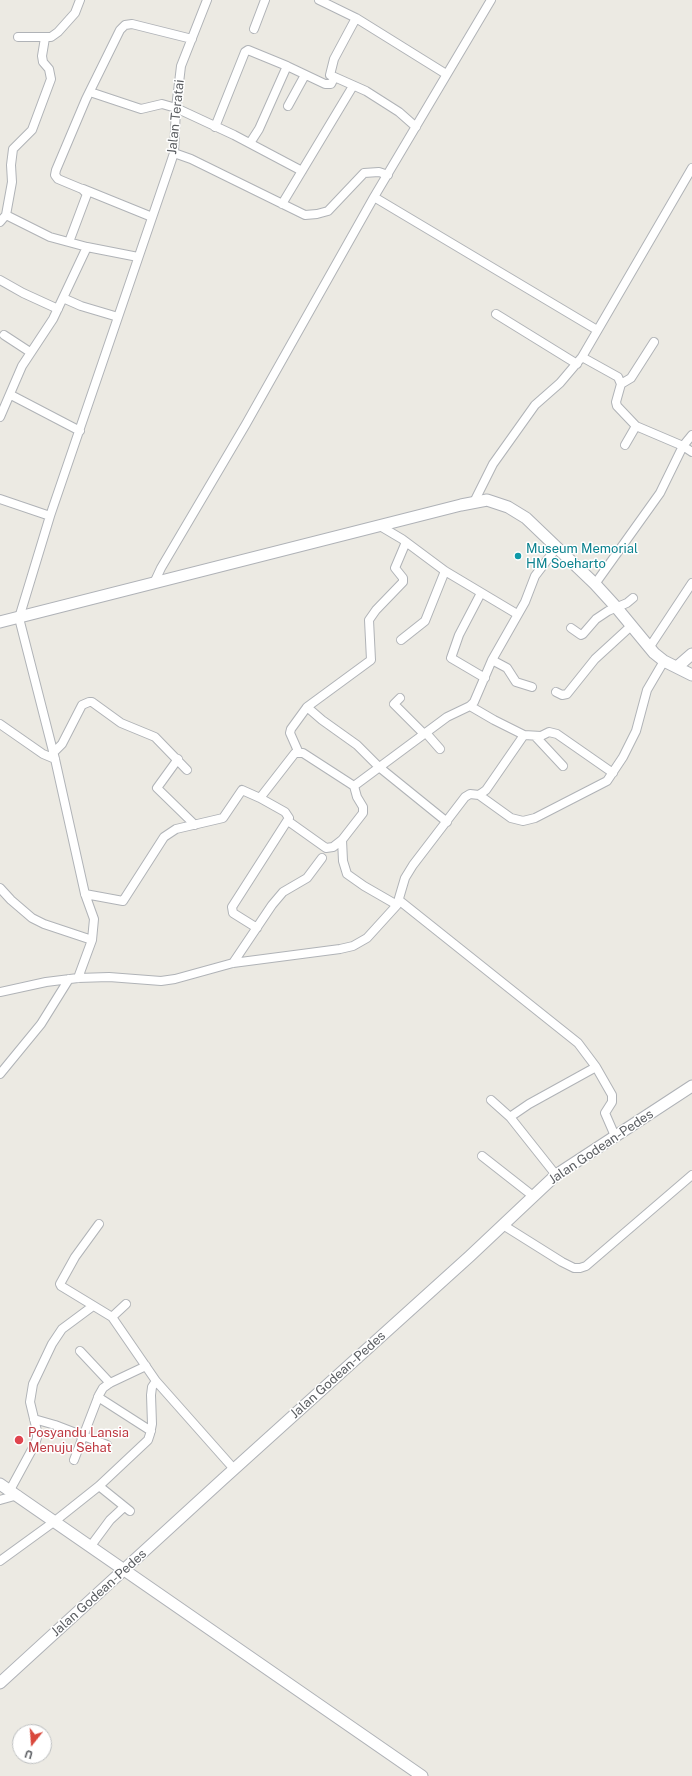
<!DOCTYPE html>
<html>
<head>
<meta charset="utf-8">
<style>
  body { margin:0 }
  #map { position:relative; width:692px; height:1776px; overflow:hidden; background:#eceae3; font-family:"Public Sans",sans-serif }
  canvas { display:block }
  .north { position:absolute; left:12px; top:1724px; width:40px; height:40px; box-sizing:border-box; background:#fff; border:1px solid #bdbfc0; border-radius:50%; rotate:197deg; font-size:11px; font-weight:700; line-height:16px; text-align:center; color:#5b5e62 }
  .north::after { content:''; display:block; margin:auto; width:14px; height:18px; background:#d9483c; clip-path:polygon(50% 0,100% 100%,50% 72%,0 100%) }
</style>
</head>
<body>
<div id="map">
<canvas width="692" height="1776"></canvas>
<div class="north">U</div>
</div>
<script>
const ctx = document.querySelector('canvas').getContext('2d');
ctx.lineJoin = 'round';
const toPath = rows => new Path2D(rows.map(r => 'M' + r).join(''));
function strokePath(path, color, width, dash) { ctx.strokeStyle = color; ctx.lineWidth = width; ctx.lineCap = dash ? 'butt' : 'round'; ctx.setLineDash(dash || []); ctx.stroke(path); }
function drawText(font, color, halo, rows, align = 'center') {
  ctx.font = font + ' "Public Sans",sans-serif'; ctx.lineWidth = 3; ctx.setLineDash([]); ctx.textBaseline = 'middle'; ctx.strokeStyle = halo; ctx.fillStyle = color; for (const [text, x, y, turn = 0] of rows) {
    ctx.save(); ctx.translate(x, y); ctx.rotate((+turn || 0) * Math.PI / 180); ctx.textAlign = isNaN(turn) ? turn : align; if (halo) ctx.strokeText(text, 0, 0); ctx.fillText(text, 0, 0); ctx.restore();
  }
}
const street = toPath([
  [319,0,356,18,446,74],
  [356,18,334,59,330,75,366,91,399,112,416,127],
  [254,29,265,0],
  [18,37,51,37,58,32,75,13,80,0],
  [90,92,141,109,162,104,176,108,234,135,302,171],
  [288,106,305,75],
  [215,127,245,52,248,50,287,66,325,84,331,84,334,78],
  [250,143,259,129,287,66],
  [174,153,191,159,305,215,317,214,328,211,364,173,379,172,388,175],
  [83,189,152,217],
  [374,197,597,330],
  [282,204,353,86],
  [6,215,50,237,87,247],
  [0,222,6,215,12,182,11,165,13,149,32,130,51,79,49,69,43,62,42,56,45,38],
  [69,242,87,194,82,189,58,179,55,175,56,170,86,99,120,30,125,25,132,24,192,39],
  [0,280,23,293,58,309],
  [63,298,81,306,118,317],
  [496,314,577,364],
  [4,335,30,352],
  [582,357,618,377,621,384,616,402,617,406,636,426,683,446,692,452],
  [621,384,631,378,654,342],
  [11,395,80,431],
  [0,417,22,366,53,319,87,247,138,257],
  [625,445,636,426],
  [0,499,50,516],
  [474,502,493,464,535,405,560,383,582,357,692,168],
  [380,526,402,539,445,571,517,614],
  [154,583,161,568,246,424,374,197,491,0],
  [595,584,660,493,683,446,692,435],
  [481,593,459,635,451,658,485,678],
  [571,628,581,635,583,634,596,619,608,611,627,603,633,598],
  [401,640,425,621,445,571],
  [649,648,692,583],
  [492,660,507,668,516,682,532,687],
  [556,692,562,695,567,694,595,659,631,626],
  [400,698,394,704,424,734],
  [470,706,494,720,524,735,541,736,549,732,557,734,613,773],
  [307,707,371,660,369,620,376,610,403,582,403,578,395,568,406,542],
  [0,724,43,754,55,759],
  [426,733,440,749],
  [535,736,563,766],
  [298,751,290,733,291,729,307,707,322,720,357,745,379,767,447,822],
  [53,753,62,744,82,705,89,702,92,702,121,723,155,737,187,770],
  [178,759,157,788,195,825],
  [479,795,486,790,524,735],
  [288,821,326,848,333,847,342,840,363,813,363,807,357,797,354,786,447,717,470,706,474,702,492,660,525,602,535,576,557,547],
  [342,840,343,861,347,874,364,886,397,905],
  [0,888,11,900,32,918,44,924,92,940],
  [85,894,123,901,164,837,176,829,223,818,242,790,260,798,295,753,303,753,354,786],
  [400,901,578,1043,596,1067,612,1095,612,1102,605,1113,615,1136],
  [257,928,233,913,232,907,289,818,285,812,260,798],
  [233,963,272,905,283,892,307,878,322,858],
  [78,978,92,940,94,919,85,894,55,759,19,618,50,516,169,168,174,153,176,108,181,66,207,0],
  [0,992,46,982,78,978,109,977,161,981,175,979,233,963,340,949,353,946,367,938,397,905,405,878,413,865,465,797,470,794,479,795,511,818,523,821,535,818,607,781,623,757,636,731,647,690,664,661],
  [0,1074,41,1024,69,979],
  [491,1100,510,1117,556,1175],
  [510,1117,529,1104,596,1067],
  [482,1156,533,1196],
  [503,1225,562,1262,574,1268,580,1268,586,1266,692,1175],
  [112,1317,126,1304],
  [80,1351,110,1383],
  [156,1381,234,1469],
  [98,1397,151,1431],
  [34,1419,55,1425,107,1445],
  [74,1460,99,1395,103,1388,110,1383,146,1366],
  [99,1486,130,1511],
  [10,1490,35,1444,37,1438,37,1431,30,1402,33,1384,52,1344,62,1329,93,1306],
  [0,1500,18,1495],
  [90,1547,110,1520,124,1507],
  [0,1561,55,1521,99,1486,148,1440,150,1434,152,1424,151,1395,152,1387,156,1381,112,1317,61,1286,60,1284,75,1257,99,1224]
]);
const secondary = toPath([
  [0,622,461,505,487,500,508,507,526,518,595,584,616,607,654,653,664,661,692,675],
  [677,667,692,654],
  [0,1484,422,1776],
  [0,1683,222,1480,470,1256,556,1175,692,1086]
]);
const markers = [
  [518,556,4,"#0f9aa8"],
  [19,1440,5,"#e0444e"]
];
const streetNames = [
  ["Jalan Teratai",176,117,-84],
  ["Jalan Godean-Pedes",601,1147,-34],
  ["Jalan Godean-Pedes",338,1375,-42],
  ["Jalan Godean-Pedes",99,1593,-42]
];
const cultureNames = [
  ["Museum Memorial",526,549],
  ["HM Soeharto",526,564]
];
const healthNames = [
  ["Posyandu Lansia",28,1433],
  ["Menuju Sehat",28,1448]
];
strokePath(street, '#b0b3b7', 10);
strokePath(secondary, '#afb2b7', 13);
strokePath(street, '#fff', 8);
strokePath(secondary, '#fff', 11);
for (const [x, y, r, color] of markers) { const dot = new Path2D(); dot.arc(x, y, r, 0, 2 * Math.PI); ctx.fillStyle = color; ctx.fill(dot); strokePath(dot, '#fff', 1.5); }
drawText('13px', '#5b5e62', '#fff', streetNames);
drawText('13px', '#0d838f', '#fff', cultureNames, 'left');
drawText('13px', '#be3a42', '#fff', healthNames, 'left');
</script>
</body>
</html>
